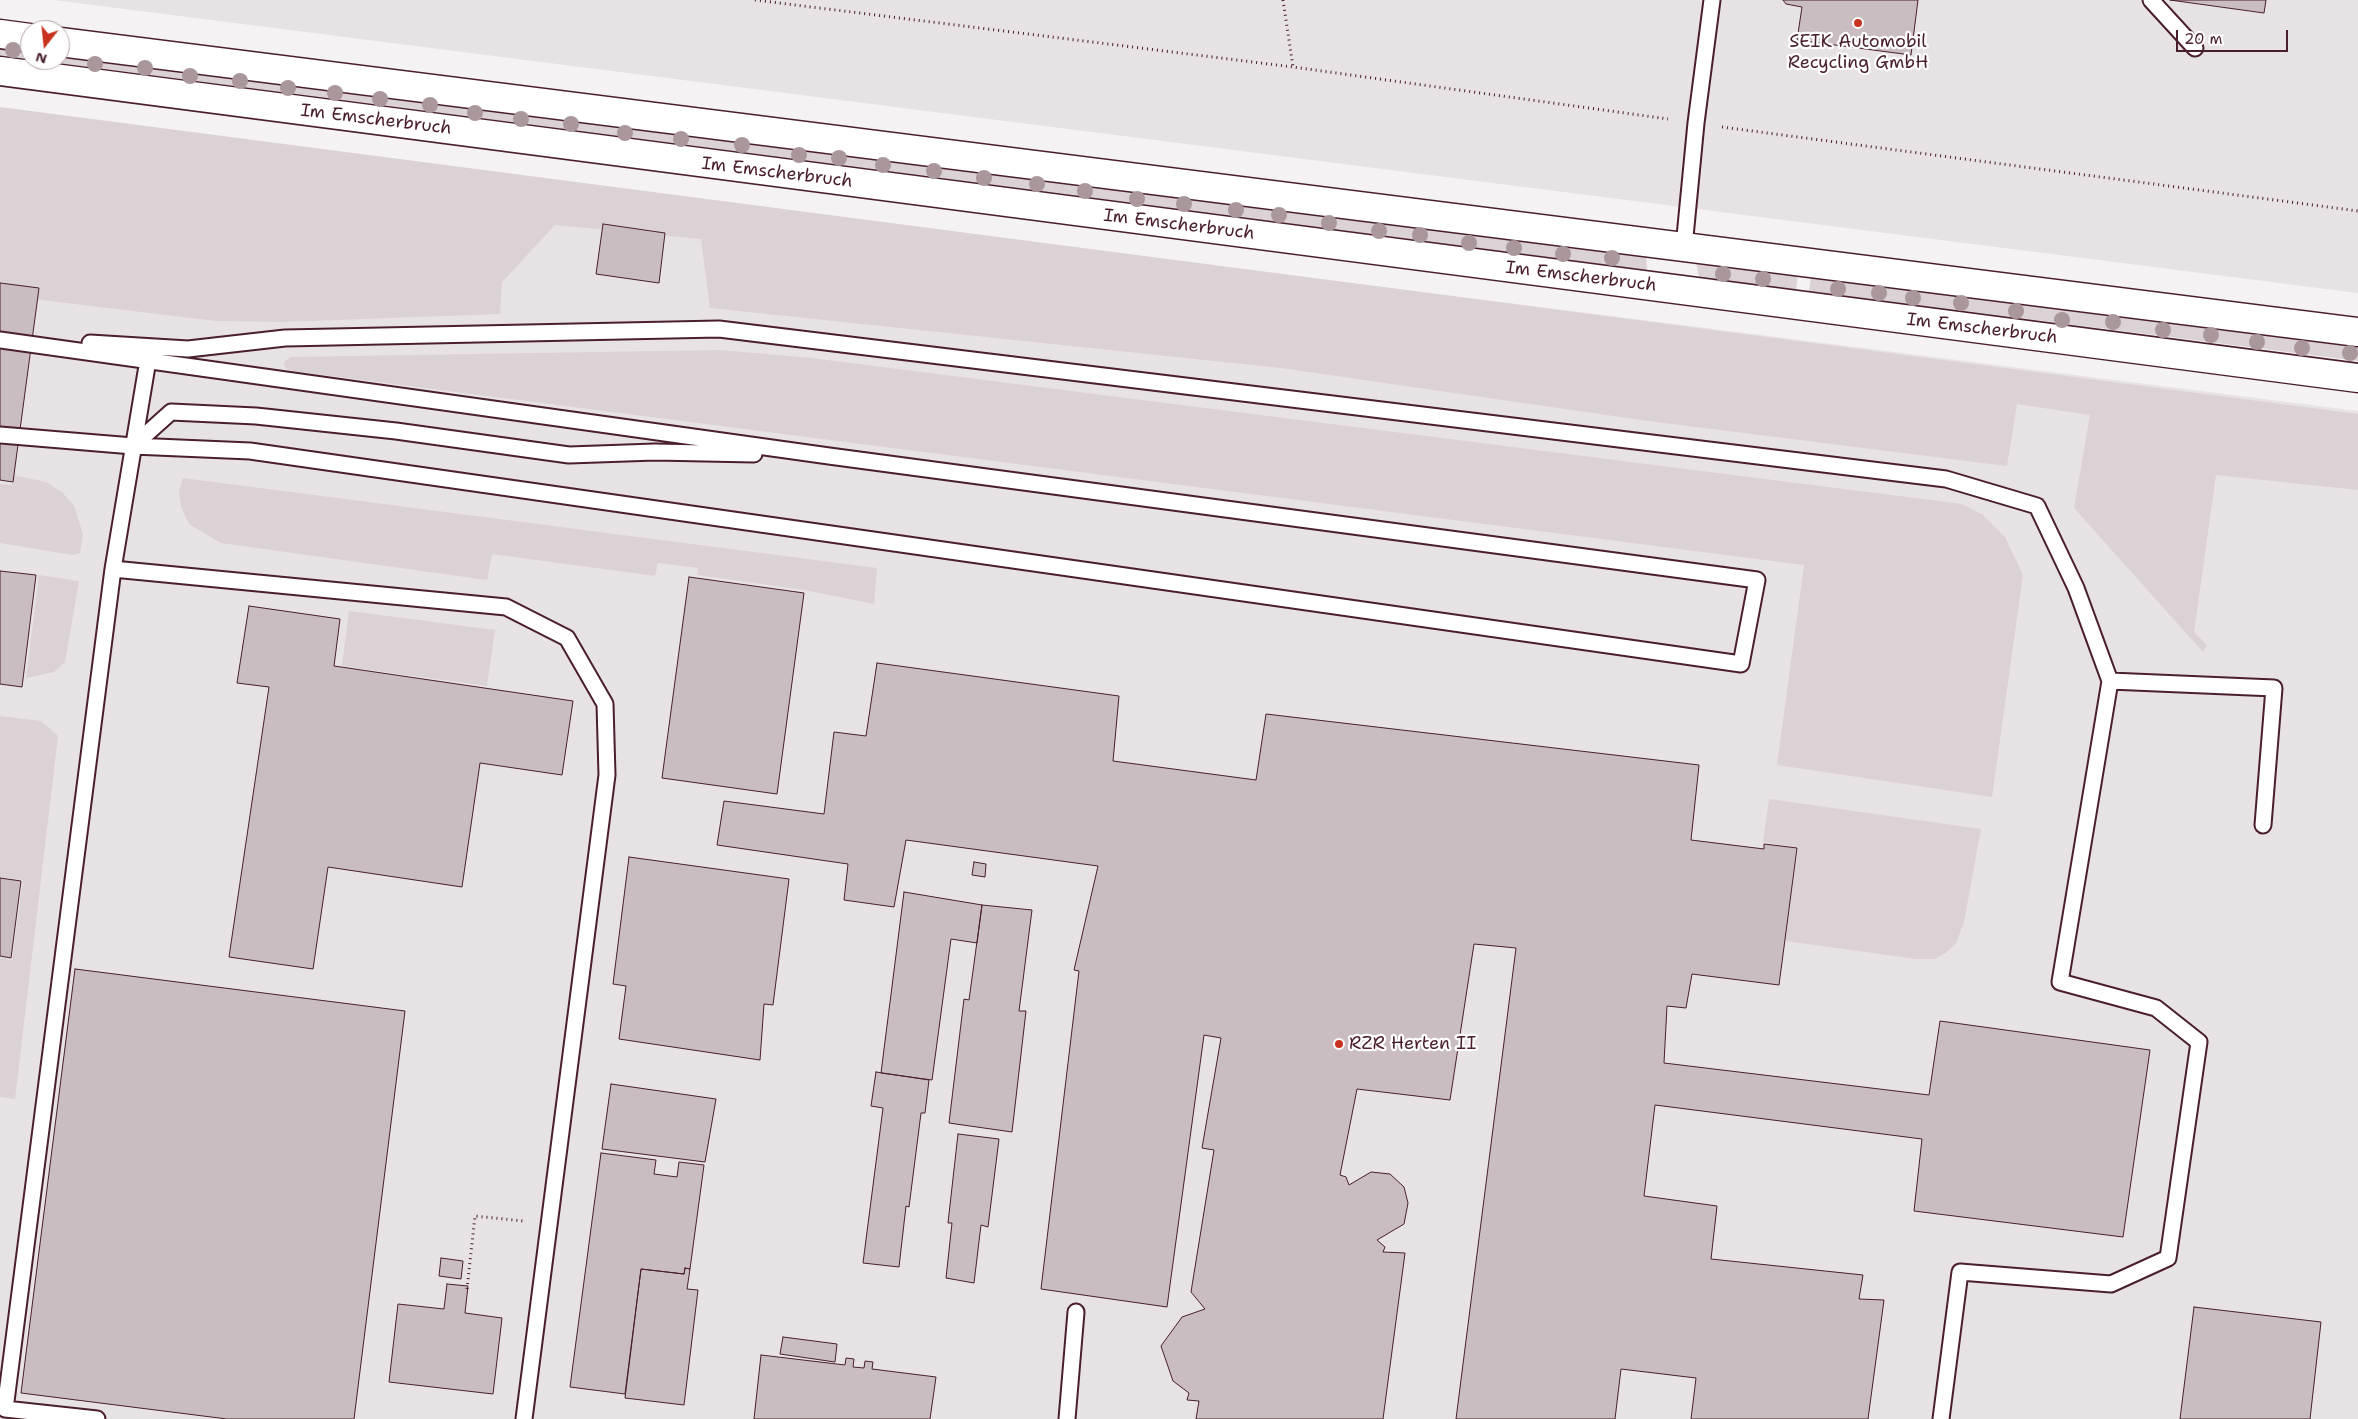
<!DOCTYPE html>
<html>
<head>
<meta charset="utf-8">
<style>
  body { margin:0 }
  #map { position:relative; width:2358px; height:1419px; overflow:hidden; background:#f4f2f2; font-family:"Shantell Sans",sans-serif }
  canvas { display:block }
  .north { position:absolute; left:20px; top:20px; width:50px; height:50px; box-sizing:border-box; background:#fff; border:1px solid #b7a5aa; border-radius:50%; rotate:196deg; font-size:14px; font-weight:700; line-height:20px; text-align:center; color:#4a1f2b }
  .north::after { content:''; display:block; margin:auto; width:18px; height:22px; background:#c8321e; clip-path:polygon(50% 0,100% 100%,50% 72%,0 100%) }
  .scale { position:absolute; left:2176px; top:30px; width:112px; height:22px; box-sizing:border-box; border:2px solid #4a1f2b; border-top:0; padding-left:6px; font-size:15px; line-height:18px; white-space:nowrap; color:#4a1f2b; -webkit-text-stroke:4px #fff; paint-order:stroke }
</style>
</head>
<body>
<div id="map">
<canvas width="2358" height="1419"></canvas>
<div class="north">N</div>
<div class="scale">20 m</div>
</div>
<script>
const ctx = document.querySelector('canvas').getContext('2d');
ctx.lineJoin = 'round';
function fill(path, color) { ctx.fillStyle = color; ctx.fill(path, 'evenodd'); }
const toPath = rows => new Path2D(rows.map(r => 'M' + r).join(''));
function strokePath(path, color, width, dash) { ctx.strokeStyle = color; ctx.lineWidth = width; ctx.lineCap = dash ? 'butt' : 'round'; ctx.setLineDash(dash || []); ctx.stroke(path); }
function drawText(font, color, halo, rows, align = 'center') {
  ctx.font = font + ' "Shantell Sans",sans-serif'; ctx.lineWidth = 4.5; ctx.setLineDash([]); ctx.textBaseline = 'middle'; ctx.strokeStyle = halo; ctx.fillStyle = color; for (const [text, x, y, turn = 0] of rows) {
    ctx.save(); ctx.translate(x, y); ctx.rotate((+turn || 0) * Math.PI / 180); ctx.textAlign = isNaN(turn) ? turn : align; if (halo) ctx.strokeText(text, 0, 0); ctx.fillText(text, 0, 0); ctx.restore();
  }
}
const built = toPath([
  [54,0,2358,0,2358,293],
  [0,111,2358,411,2358,1419,0,1419]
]);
const green = toPath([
  [0,43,30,47,30,60,60,60,60,50,1646,254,1647,270,0,58],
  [0,107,2358,414,2358,490,2216,475,2194,632,2207,645,2203,652,2074,508,2090,415,2017,404,2007,466,1648,421,1281,368,710,308,701,239,555,225,502,282,500,314,280,322,216,321,0,295],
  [1696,262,1798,275,1796,290,1699,277],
  [1811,276,2358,344,2358,361,1809,291],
  [720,350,811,358,1962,504,1983,515,2005,537,2023,575,1992,797,1777,765,1804,565,293,371,285,368,284,362,291,357],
  [13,475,46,482,62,492,74,506,83,534,80,553,72,555,0,543,0,484,12,485],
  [183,478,877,568,874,604,805,590,697,575,698,568,658,563,655,576,492,554,487,580,221,543,189,524,181,507,179,490],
  [39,575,79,581,65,662,54,672,26,678],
  [349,611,495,630,487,686,342,666],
  [0,716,41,721,58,736,15,1099,0,1097,0,958,12,960,23,880,0,877],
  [1769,799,1981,829,1964,922,1956,943,1946,953,1935,959,1917,959,1785,941,1798,848,1763,842]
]);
const building = toPath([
  [1783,0,1918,0,1911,55,1797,40,1802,7,1786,4,1783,0],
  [2170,0,2266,0,2264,13,2170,0],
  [603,224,665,233,659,283,596,274,603,224],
  [0,283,39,288,13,482,0,480,0,283],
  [0,571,36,575,22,687,0,684,0,571],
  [689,577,804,593,777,794,662,778,689,577],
  [249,606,340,619,334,666,573,701,562,775,480,763,462,887,328,867,313,969,229,957,269,687,237,683,249,606],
  [877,663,1119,696,1113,761,1256,780,1266,714,1699,765,1691,840,1764,849,1764,844,1797,848,1779,985,1692,974,1686,1008,1667,1006,1664,1063,1929,1095,1940,1021,2150,1050,2123,1237,1914,1211,1922,1139,1655,1105,1644,1196,1717,1206,1711,1259,1863,1275,1859,1299,1884,1300,1868,1419,1691,1419,1696,1378,1621,1369,1615,1419,1456,1419,1516,948,1474,944,1450,1100,1357,1089,1340,1175,1346,1177,1349,1185,1371,1172,1390,1174,1404,1187,1408,1203,1404,1224,1377,1240,1385,1247,1383,1252,1405,1253,1383,1419,1196,1419,1199,1401,1187,1400,1189,1393,1173,1381,1161,1346,1182,1317,1205,1309,1191,1292,1214,1150,1202,1148,1221,1038,1204,1035,1167,1307,1041,1289,1079,971,1074,970,1098,866,906,840,894,907,844,900,848,864,717,845,724,801,824,814,834,732,866,736,877,663],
  [629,857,789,879,773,1005,764,1004,760,1060,619,1039,626,986,613,984,629,857],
  [974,862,986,864,985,877,972,875,974,862],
  [0,878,21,881,11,958,0,956,0,878],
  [904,892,982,905,977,943,951,939,932,1080,881,1073,904,892],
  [982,905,1032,910,1019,1011,1026,1011,1012,1132,949,1123,964,999,969,1000,982,905],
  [75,969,405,1011,354,1419,227,1419,21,1393,75,969],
  [876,1072,929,1080,925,1113,921,1113,909,1207,906,1206,899,1267,863,1263,883,1108,871,1106,876,1072],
  [611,1084,716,1099,705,1162,602,1149,611,1084],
  [958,1134,999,1139,988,1227,981,1225,974,1283,946,1278,952,1223,948,1223,958,1134],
  [601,1153,656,1160,654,1174,677,1177,679,1162,704,1165,690,1269,685,1268,684,1274,641,1269,625,1394,570,1387,601,1153],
  [441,1258,463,1261,461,1279,439,1276,441,1258],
  [685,1268,690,1269,687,1289,698,1290,684,1405,625,1398,641,1269,684,1274,685,1268],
  [447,1284,468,1286,465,1313,502,1318,493,1394,389,1382,398,1304,444,1309,447,1284],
  [2194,1307,2321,1322,2310,1419,2180,1419,2194,1307],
  [783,1337,837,1344,835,1362,780,1354,783,1337],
  [761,1355,845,1365,846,1358,854,1359,853,1367,864,1368,865,1361,873,1362,872,1369,936,1377,930,1419,754,1419,761,1355]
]);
const path = toPath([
  [755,0,1293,67,1668,119],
  [1283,0,1293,67],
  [1722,127,2358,211],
  [467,1289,475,1216,523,1221]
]);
const lane = toPath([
  [2151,0,2195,48],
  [1684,247,1696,123,1712,0],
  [0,340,829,456,1757,580,1741,664,250,451,133,446,0,435],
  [90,343,188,349,285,338,719,329,1946,479,2037,506,2076,588,2110,681,2060,982,2156,1008,2199,1042,2168,1258,2111,1284,1960,1272,1941,1419],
  [133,446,171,412,256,416,396,431,569,455,655,452,754,454],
  [113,569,506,607,567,638,605,704,607,775,524,1419],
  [2110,681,2274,688,2263,825],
  [97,1419,5,1409,113,569,148,360],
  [1067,1419,1076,1312]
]);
const secondary = toPath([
  [0,34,30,38],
  [60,42,2358,332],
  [0,71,2358,378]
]);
const trees = [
  [13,50],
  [95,64],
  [145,68],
  [190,76],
  [240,81],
  [288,88],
  [335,93],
  [380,99],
  [430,105],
  [475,113],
  [521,119],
  [571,124],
  [625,133],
  [681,139],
  [742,145],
  [799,155],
  [839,158],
  [883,165],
  [934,171],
  [984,178],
  [1037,184],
  [1085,191],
  [1137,199],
  [1184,204],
  [1236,210],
  [1279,215],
  [1329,223],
  [1379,231],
  [1420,235],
  [1469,243],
  [1514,248],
  [1563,254],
  [1612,258],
  [1723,274],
  [1763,279],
  [1838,289],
  [1879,293],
  [1913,298],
  [1961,303],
  [2016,311],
  [2062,320],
  [2113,322],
  [2163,330],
  [2211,335],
  [2257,342],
  [2302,348],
  [2350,353]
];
const markers = [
  [1858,23,5,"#c8321e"],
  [1339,1044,5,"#c8321e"]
];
const poiNames = [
  ["SEIK Automobil",1858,42],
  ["Recycling GmbH",1858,63],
  ["RZR Herten II",1349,1044,"left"]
];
const streetNames = [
  ["Im Emscherbruch",376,120,7],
  ["Im Emscherbruch",777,173,7],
  ["Im Emscherbruch",1179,225,7],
  ["Im Emscherbruch",1581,277,7],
  ["Im Emscherbruch",1982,329,7]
];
fill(built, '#e7e2e3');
fill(green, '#dbd2d5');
fill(building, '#cabdc1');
strokePath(building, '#4a1f2b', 1);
strokePath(lane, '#4a1f2b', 19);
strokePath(secondary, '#4a1f2b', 31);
strokePath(path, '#4a1f2b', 3, [1, 4]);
strokePath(lane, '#fff', 15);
strokePath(secondary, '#fff', 28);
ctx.fillStyle = '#aa979c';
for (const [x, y] of trees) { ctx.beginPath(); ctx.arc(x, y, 8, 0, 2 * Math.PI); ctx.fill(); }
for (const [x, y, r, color] of markers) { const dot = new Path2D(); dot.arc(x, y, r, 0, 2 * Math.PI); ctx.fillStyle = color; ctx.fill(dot); strokePath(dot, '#fff', 2); }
drawText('18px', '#4a1f2b', '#fff', poiNames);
drawText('18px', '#4a1f2b', '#fff', streetNames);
</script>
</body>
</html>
